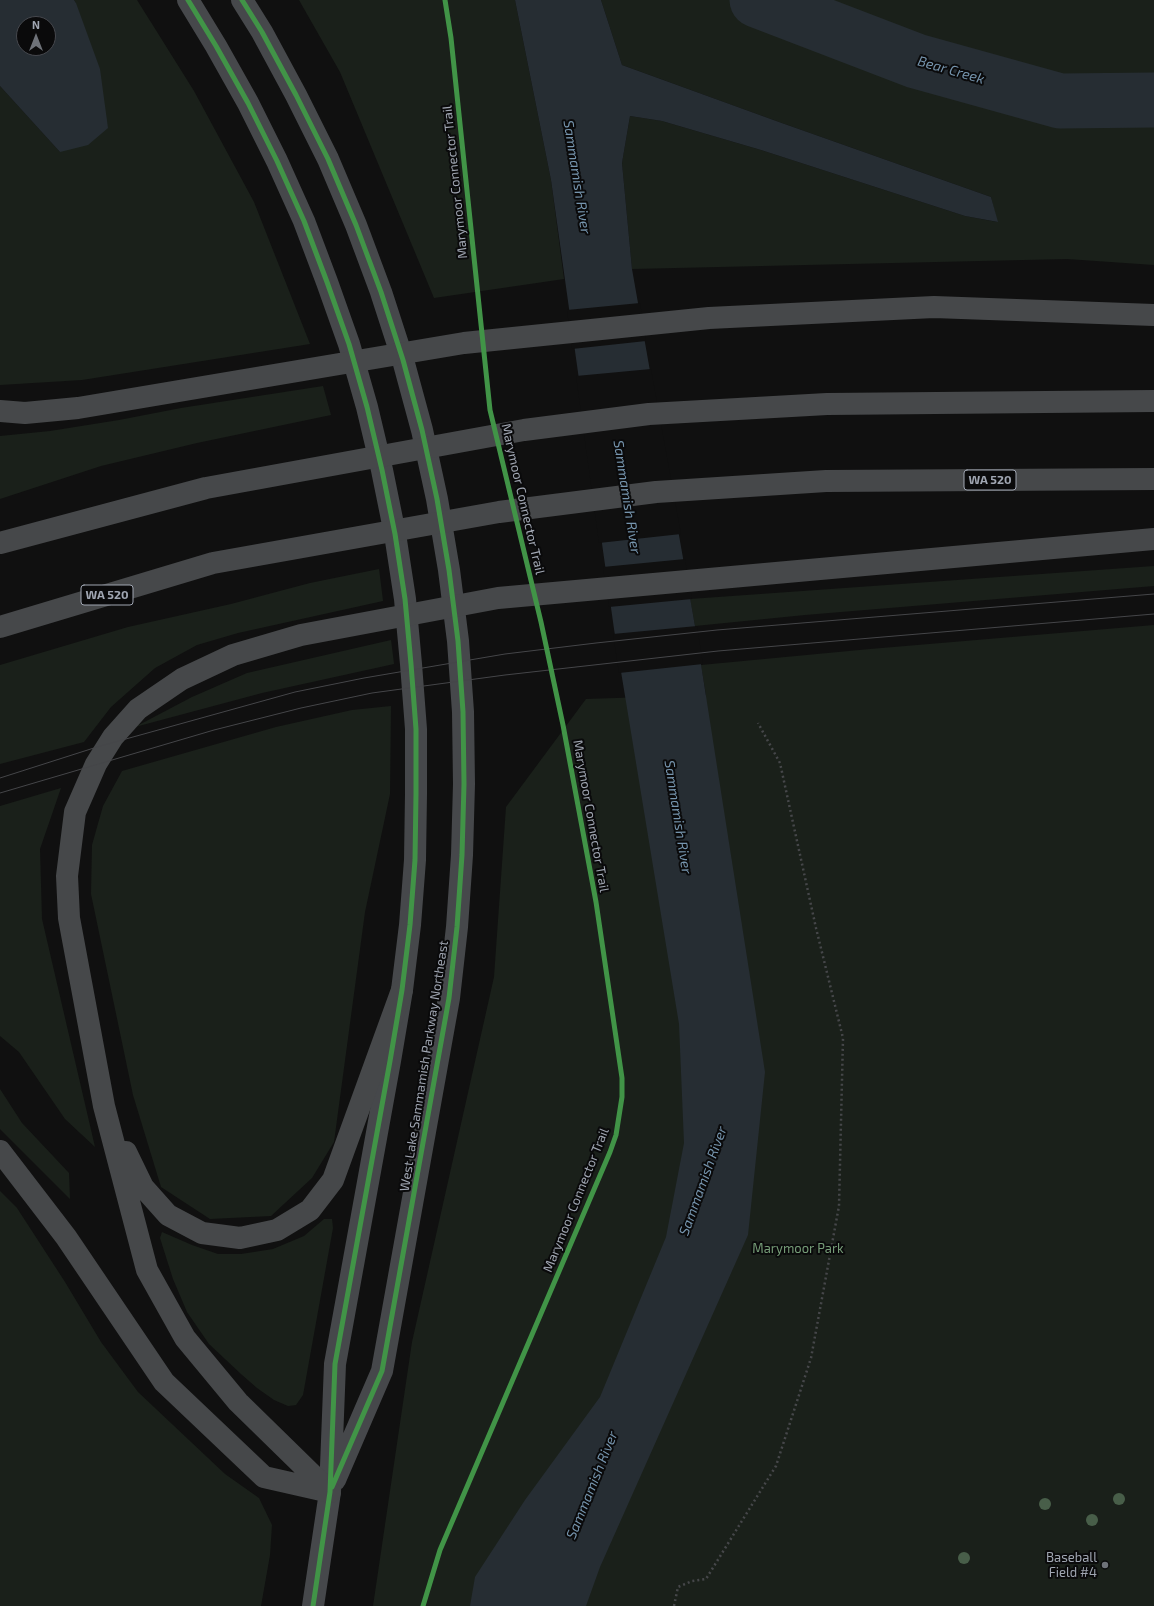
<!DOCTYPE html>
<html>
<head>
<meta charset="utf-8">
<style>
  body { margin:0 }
  #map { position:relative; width:1154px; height:1606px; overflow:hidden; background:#101010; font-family:"Exo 2",sans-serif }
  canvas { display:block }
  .north { position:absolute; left:16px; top:16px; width:40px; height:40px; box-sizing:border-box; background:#0a0a0b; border:1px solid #46484e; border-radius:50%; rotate:0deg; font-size:11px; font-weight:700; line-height:16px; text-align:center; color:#a0a6b2 }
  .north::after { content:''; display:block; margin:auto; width:14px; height:18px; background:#6e7279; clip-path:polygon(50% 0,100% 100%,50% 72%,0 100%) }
</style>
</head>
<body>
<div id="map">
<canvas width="1154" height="1606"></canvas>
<div class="north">N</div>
</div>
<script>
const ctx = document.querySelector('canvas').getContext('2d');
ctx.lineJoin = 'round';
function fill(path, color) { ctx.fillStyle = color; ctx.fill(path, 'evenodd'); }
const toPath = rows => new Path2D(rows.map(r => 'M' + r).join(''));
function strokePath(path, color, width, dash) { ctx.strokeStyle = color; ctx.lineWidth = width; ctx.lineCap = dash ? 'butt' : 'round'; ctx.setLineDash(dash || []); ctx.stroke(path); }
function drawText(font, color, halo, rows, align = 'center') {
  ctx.font = font + ' "Exo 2",sans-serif'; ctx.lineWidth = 4; ctx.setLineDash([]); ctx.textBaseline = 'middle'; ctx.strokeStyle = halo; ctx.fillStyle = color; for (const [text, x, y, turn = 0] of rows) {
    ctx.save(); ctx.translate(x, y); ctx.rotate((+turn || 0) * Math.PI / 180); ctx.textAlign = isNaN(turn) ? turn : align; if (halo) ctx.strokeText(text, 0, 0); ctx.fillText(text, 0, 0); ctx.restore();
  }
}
const green = toPath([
  [74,0,137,0,194,91,254,202,310,344,82,380,0,385,0,86,60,152,76,3],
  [299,0,515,0,551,180,564,279,434,298,340,72],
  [601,0,1154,0,1154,265,1067,259,632,269,622,163,630,116,662,121,761,150,965,216,997,222,991,197,779,122,622,65],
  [323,386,331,415,197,443,101,466,0,499,0,436,50,431,119,420,181,408],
  [1154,566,1154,586,805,615,695,626,690,599],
  [379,569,383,601,238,633,197,645,155,668,111,707,84,742,0,764,0,665,128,627,231,604,310,583],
  [1154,625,1154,1606,373,1606,412,1342,494,977,506,807,586,699,706,695,701,665,870,649],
  [391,640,394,664,262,693,135,727,192,697,247,673],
  [391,706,390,794,365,912,334,1142,312,1178,271,1216,210,1219,161,1187,133,1095,91,894,92,845,103,806,122,771,276,727,352,710],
  [61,788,40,849,42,919,95,1147,65,1119,19,1052,0,1036,0,806],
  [0,1089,22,1123,69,1173,70,1199,0,1129],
  [0,1191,17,1208,65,1282,101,1342,138,1392,225,1474,259,1498,272,1525,270,1555,261,1606,0,1606],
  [324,1219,332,1219,333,1228,303,1395,296,1405,288,1406,274,1400,257,1388,241,1374,209,1344,187,1312,173,1279,160,1238,162,1232,192,1245,218,1254,241,1254,273,1249,304,1236]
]);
const water = toPath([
  [0,0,74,0,76,3,100,69,108,128,88,145,60,152,0,86],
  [24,24,48,24,48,48,24,48],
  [515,0,601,0,622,65,779,122,991,197,998,222,965,216,761,150,662,121,630,116,622,163,632,269,695,626,765,1072,748,1235,600,1567,586,1606,470,1606,475,1577,525,1500,600,1397,666,1237,684,1143,679,1024,614,629,551,180]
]);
const pier = toPath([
  [640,303,646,341,572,349,567,310],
  [651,369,681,534,599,543,576,376],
  [685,559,692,599,609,607,603,567],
  [697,626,703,664,619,673,613,634]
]);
const river = toPath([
  [757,0,916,61,1060,101,1154,100]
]);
const path = toPath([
  [674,1606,678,1587,692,1581,706,1579,776,1466,811,1358,839,1206,843,1038,816,928,780,763,758,723]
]);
const major = toPath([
  [188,0,216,46,248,103,277,161,304,221,327,282,349,344,367,407,382,470,395,534,405,599,411,664,416,729,416,794,415,860,410,925,402,990,390,1061,335,1364,330,1492,313,1606],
  [242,0,262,32,296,95,328,159,356,225,381,292,403,360,422,430,437,499,449,570,458,641,463,712,464,784,462,855,457,927,449,998,382,1371,335,1480]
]);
const highway = toPath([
  [0,411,25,413,78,408,464,343,709,318,934,307,1154,315],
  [0,543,206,488,524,430,649,414,827,404,1154,401],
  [0,627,213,563,499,512,656,492,826,481,1154,479],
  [0,1151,66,1237,164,1382,264,1477,330,1492],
  [126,1152,143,1187,168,1215,202,1233,240,1238,277,1230,310,1210,333,1180,402,990],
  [330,1492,238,1402,185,1338,147,1270,104,1106,69,918,67,876,75,812,96,764,113,737,138,709,182,679,233,655,301,635,498,598,1154,539]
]);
const tram = toPath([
  [0,778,97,747,295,692,364,678,505,654,596,643,717,630,1154,594],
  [0,793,214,730,301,708,372,693,505,675,718,651,1154,614]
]);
const cycleway = toPath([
  [188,0,216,46,248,103,277,161,304,221,327,282,349,344,367,407,382,470,395,534,405,599,411,664,416,729,416,794,415,860,410,925,402,990,390,1061,335,1364,330,1492,313,1606],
  [242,0,262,32,296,95,328,159,356,225,381,292,403,360,422,430,437,499,449,570,458,641,463,712,464,784,462,855,457,927,449,998,382,1371,332,1487],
  [423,1606,440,1550,610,1152,616,1135,622,1097,622,1078,596,902,563,725,541,622,490,410,451,38,445,0]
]);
const trees = [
  [1119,1499],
  [1045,1504],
  [1092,1520],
  [964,1558]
];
const markers = [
  [1105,1565,4,"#6e7279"]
];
const shields = [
  [990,480,52],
  [107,595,52]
];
const shieldNames = [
  ["WA 520",990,480],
  ["WA 520",107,595]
];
const streetNames = [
  ["Marymoor Connector Trail",455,182,-96],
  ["Marymoor Connector Trail",523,499,77],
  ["Marymoor Connector Trail",591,816,80],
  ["West Lake Sammamish Parkway Northeast",424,1066,-81],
  ["Marymoor Connector Trail",576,1200,-68]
];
const parkNames = [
  ["Marymoor Park",798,1249]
];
const poiNames = [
  ["Baseball",1097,1558],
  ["Field #4",1097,1573]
];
const waterNames = [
  ["Bear Creek",951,70,16],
  ["Sammamish River",577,177,81],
  ["Sammamish River",627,497,81],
  ["Sammamish River",678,817,81],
  ["Sammamish River",703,1181,-70],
  ["Sammamish River",592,1485,-68]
];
fill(green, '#1a201a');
fill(water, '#262d33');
fill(pier, '#101010');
strokePath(river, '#262d33', 55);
strokePath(path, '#46474a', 2.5, [2, 3]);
strokePath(major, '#46484b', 22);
strokePath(highway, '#46484a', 22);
strokePath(tram, '#454649', 1);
strokePath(cycleway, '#419447', 5);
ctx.fillStyle = '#485e49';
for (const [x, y] of trees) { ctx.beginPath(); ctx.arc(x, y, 6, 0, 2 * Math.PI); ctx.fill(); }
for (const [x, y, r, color] of markers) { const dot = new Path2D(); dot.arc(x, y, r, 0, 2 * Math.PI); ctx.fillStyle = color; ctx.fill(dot); strokePath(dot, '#0a0a0b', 1.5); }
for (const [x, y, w] of shields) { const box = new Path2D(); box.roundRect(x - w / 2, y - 10, w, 20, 3); ctx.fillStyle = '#0a0a0b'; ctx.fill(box); strokePath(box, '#a0a6b2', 1); }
drawText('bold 12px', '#a0a6b2', null, shieldNames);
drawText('13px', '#a0a6b2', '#0a0a0b', streetNames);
drawText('13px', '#769d78', '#0a0a0b', parkNames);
drawText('13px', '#a0a6b2', '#0a0a0b', poiNames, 'right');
drawText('italic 14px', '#7695ae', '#0a0a0b', waterNames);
</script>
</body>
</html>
